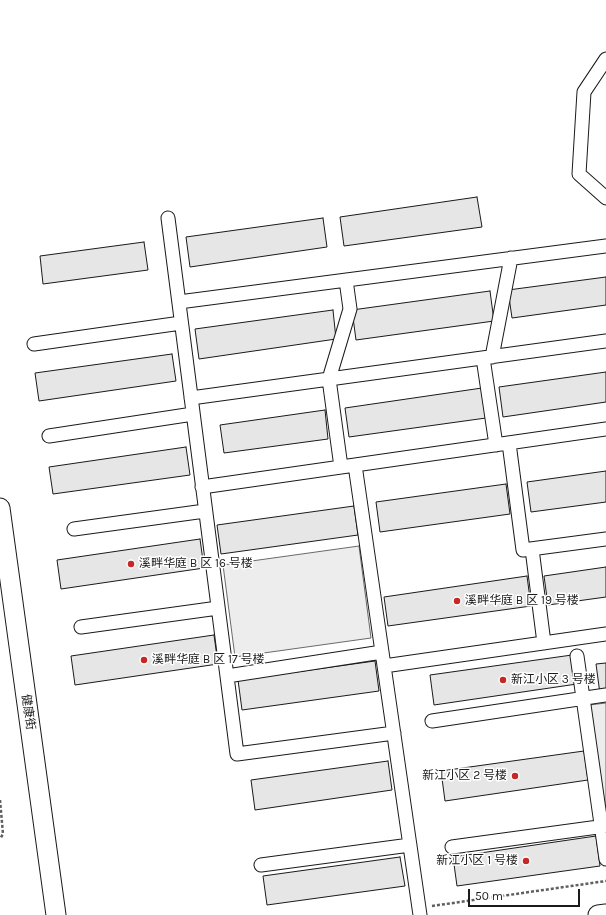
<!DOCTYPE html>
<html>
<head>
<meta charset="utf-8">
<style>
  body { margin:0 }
  #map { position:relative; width:606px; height:915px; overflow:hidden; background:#fff; font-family:Karla,sans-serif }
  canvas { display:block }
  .scale { position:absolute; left:468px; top:889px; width:112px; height:18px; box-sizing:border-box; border:2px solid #1a1a1a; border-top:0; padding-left:5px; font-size:12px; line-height:14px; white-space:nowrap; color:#1a1a1a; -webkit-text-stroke:3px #fff; paint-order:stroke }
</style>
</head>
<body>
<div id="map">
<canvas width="606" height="915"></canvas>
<div class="scale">50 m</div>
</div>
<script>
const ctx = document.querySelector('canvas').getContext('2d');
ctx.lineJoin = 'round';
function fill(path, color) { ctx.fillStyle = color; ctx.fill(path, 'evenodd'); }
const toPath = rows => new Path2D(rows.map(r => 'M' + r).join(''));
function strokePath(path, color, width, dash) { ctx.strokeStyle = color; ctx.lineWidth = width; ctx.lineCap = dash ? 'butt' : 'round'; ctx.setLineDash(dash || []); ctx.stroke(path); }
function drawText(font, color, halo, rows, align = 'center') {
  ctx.font = font + ' Karla,"Noto Sans SC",sans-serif'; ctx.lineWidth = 3; ctx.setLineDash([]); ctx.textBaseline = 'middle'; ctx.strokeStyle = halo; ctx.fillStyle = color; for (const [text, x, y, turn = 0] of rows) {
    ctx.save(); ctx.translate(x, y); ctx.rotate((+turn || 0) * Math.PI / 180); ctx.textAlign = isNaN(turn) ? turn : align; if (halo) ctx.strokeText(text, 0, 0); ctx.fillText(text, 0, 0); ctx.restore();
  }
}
const built = toPath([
  [359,546,371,638,235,657,223,565,359,546],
  [606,703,606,817,589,705,606,703]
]);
const building = toPath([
  [477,197,482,227,344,246,340,217,477,197],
  [323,218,327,247,190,267,186,237,323,218],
  [144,242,148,270,43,284,40,256,144,242],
  [606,277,606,305,512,318,508,290,606,277],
  [490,291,494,321,356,340,352,310,490,291],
  [333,310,336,339,199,359,195,329,333,310],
  [172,354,176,381,39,401,35,373,172,354],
  [606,372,606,402,503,417,499,387,606,372],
  [482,388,486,418,349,437,345,408,482,388],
  [325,410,328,439,224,453,220,425,325,410],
  [186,447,190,475,53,494,49,467,186,447],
  [606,471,606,502,531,512,527,482,606,471],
  [506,484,510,514,380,532,376,502,506,484],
  [354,506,358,535,221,554,217,525,354,506],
  [200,539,204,568,61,589,57,560,200,539],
  [606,567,606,597,548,605,544,576,606,567],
  [527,576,531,606,388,626,384,597,527,576],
  [214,635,218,664,75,685,71,656,214,635],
  [572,655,577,684,434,705,430,675,572,655],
  [375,661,379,691,242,710,238,680,375,661],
  [606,663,606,693,600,694,596,664,606,663],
  [584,751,588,780,445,801,441,771,584,751],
  [388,761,392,790,255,810,251,780,388,761],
  [596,836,600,866,457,886,453,857,596,836],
  [400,857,405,886,267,905,263,876,400,857]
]);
const path = toPath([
  [0,800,3,834,0,839],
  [432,906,606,881]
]);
const street = toPath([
  [606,59,584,92,579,174,606,198],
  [168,218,237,754,394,733],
  [179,302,606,246],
  [34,344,181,323],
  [492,357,511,258],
  [483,358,496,445],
  [191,398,606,341],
  [49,436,193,414],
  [509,443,523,550,606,539],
  [355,465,420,915],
  [341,467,329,379,350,309,346,280],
  [202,487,606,429],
  [74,529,205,511],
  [532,549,544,643],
  [81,627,218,608],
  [577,656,606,859],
  [384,666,606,634],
  [227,676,382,652],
  [432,721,606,695],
  [452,847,606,826],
  [261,865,410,845]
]);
const secondary = toPath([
  [0,508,56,915],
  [598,915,606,914]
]);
const markers = [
  [131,564,4,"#c62828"],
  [457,601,4,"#c62828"],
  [144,660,4,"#c62828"],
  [503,680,4,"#c62828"],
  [515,776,4,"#c62828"],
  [526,861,4,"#c62828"]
];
const poiNames = [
  ["溪畔华庭 B 区 16 号楼",139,564],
  ["溪畔华庭 B 区 19 号楼",465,601],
  ["溪畔华庭 B 区 17 号楼",152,660],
  ["新江小区 3 号楼",511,680],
  ["新江小区 2 号楼",507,776,"right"],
  ["新江小区 1 号楼",518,861,"right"]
];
const streetNames = [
  ["健康街",28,712,82]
];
fill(built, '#ededed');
strokePath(built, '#6a6a6a', 1);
fill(building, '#e6e6e6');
strokePath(building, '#1a1a1a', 1);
strokePath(street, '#1a1a1a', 15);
strokePath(secondary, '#1a1a1a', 21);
strokePath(path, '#5f5f5f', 2.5, [3, 2]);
strokePath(street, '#fff', 13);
strokePath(secondary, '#fff', 19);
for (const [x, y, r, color] of markers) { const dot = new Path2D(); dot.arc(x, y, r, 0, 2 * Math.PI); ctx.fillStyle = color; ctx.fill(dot); strokePath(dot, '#fff', 1.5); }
drawText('12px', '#1a1a1a', '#fff', poiNames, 'left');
drawText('12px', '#1a1a1a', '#fff', streetNames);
</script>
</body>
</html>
